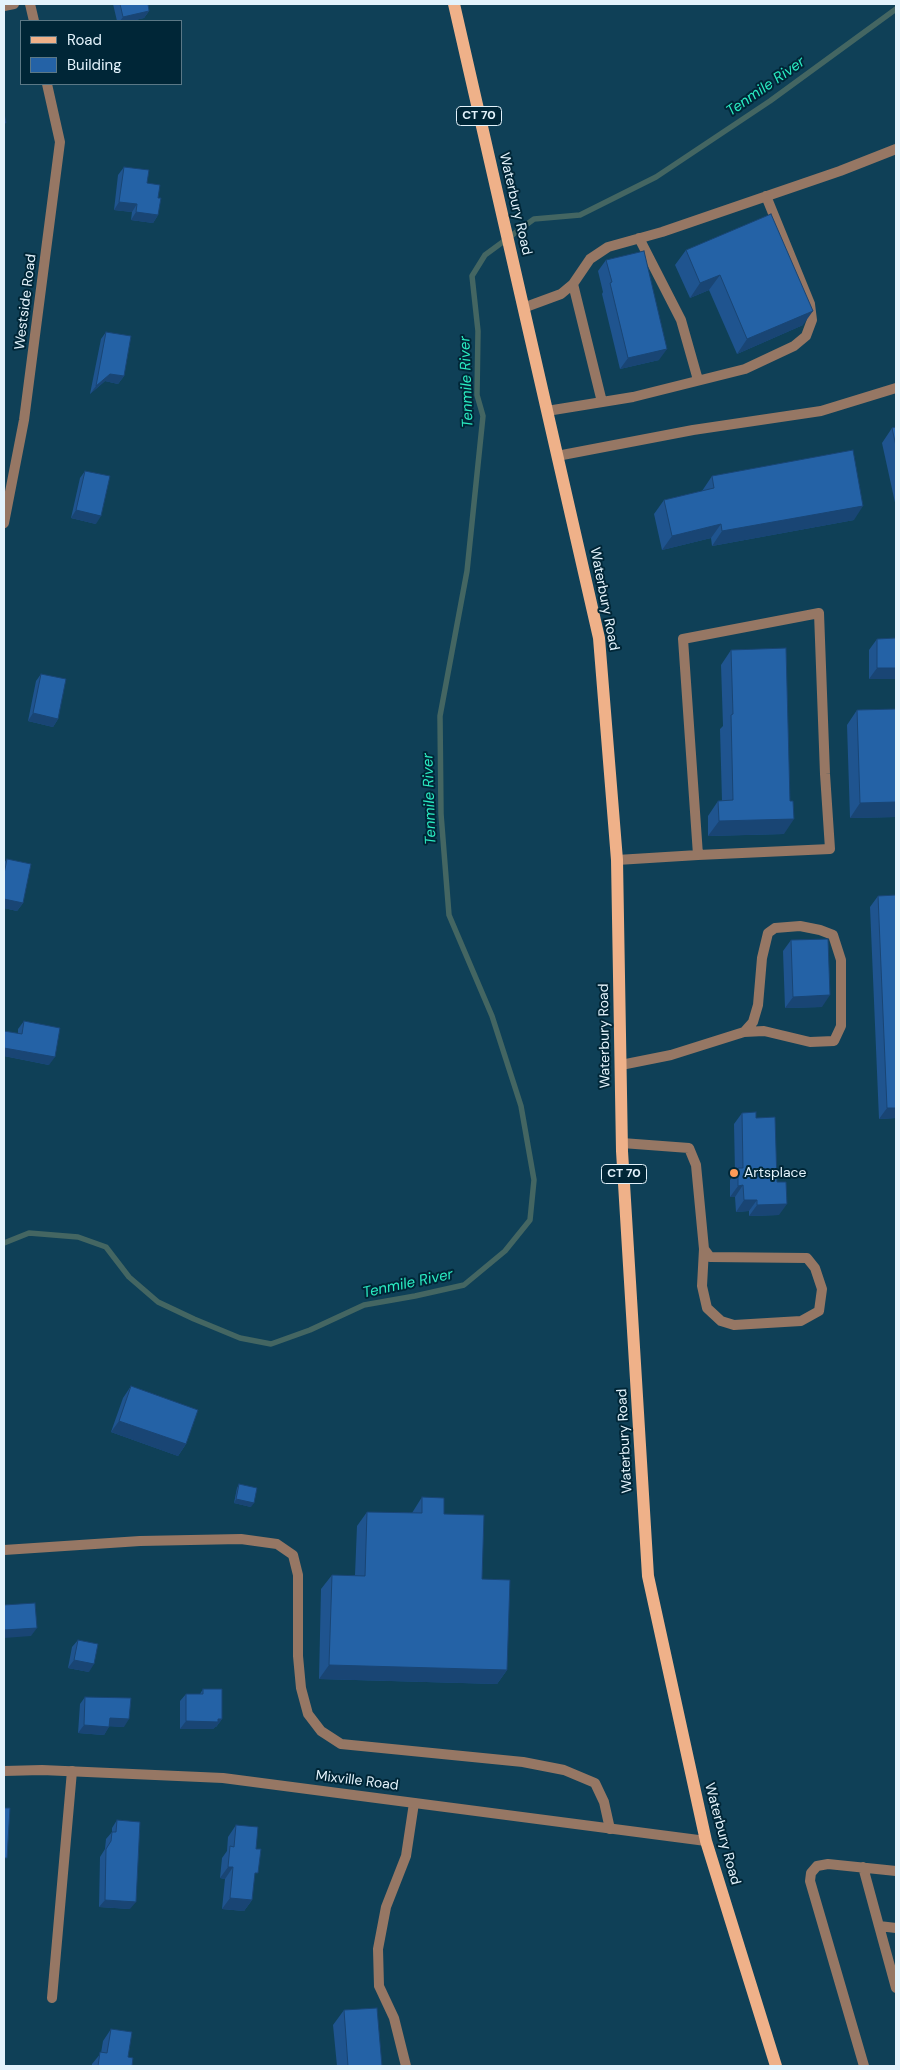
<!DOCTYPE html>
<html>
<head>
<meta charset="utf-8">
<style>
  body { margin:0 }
  #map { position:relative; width:900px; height:2070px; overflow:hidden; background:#0f4057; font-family:"DM Sans",sans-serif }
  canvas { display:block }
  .frame { position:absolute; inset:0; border:5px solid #e3f3fc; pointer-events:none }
  .legend { position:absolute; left:20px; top:20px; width:162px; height:65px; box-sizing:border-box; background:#002637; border:1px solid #5b7886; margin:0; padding:6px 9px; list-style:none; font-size:15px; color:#e3f3fc }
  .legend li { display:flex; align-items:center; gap:10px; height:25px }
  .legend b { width:25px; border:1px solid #5b7886 }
</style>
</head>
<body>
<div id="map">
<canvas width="900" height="2070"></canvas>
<div class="frame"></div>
<ul class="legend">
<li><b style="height:6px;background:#efb189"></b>Road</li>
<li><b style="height:14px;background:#2462a6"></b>Building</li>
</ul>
</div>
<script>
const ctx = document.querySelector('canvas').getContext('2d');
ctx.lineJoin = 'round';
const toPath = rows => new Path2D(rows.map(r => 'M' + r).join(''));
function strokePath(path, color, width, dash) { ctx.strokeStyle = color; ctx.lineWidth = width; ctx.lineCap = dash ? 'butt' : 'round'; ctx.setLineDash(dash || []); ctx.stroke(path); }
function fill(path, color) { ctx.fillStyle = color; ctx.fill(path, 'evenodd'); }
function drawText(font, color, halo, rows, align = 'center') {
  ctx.font = font + ' "DM Sans",sans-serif'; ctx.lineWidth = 4; ctx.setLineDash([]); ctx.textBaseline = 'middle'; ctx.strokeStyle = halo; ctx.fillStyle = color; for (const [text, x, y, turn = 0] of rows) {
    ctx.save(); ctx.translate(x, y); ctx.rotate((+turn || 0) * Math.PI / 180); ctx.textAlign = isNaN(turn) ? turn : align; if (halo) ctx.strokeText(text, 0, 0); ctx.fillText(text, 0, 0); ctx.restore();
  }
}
const stream = toPath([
  [4,1243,29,1233,78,1237,106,1247,129,1277,158,1302,194,1319,240,1338,271,1344,310,1330,364,1305,415,1296,464,1285,505,1251,530,1220,534,1180,521,1106,492,1016,449,915,441,814,440,716,467,571,483,416,477,395,478,331,472,276,485,255,534,219,580,215,656,177,770,101,896,9]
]);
const service = toPath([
  [639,238,681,320,698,380],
  [573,284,602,402],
  [523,308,561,294,573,284,590,259,608,247,662,232,840,171,896,149],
  [547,411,633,397,745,369,794,346,806,336,812,320,810,304,766,196],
  [557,456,693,430,821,411,896,388],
  [617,860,698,855,683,639,819,613,825,774,830,849,698,855],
  [621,1065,671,1055,744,1032,753,1022,758,1005,762,958,768,933,775,928,800,926,820,930,833,935,841,960,841,1026,834,1041,810,1042,764,1031,744,1032],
  [622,1143,689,1148,696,1165,704,1249,710,1257,807,1258,815,1268,822,1289,819,1311,801,1321,734,1325,721,1321,707,1308,702,1286,704,1249],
  [4,1550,140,1541,241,1539,277,1544,293,1555,298,1575,298,1656,301,1688,308,1714,321,1731,341,1744,523,1762,564,1770,595,1783,604,1802,610,1829],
  [863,1867,879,1926],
  [896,1928,879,1926,896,1988],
  [52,1998,72,1771],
  [406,2066,394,2018,379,1986,378,1949,386,1907,406,1856,414,1803],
  [864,2066,810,1881,811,1873,817,1866,828,1864,896,1871]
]);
const minor = toPath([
  [30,4,34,21],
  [4,6,14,4],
  [4,523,24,420,60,142,47,84],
  [4,1771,42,1770,223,1778,706,1841]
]);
const primary = toPath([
  [454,4,599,638,617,860,622,1151,648,1576,706,1841,776,2066]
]);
const wall = toPath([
  [113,4,148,4,149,11,144,18,131,21,117,21],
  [124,167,147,183,158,198,158,215,153,223,131,220,132,212,114,210,118,175],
  [686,250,803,325,737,354,709,290,690,298,675,265],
  [606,260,659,360,620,369,602,294,603,292,598,271],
  [106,332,124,376,118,384,105,381,90,394,101,339],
  [896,427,896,507,882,443,892,428],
  [85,471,96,524,71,518,80,478],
  [712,476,854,520,712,546,711,538,662,550,654,514,664,500,702,491],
  [877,639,896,679,869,679,869,650],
  [731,650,784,834,708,836,708,816,718,801,722,801,720,729,723,726,721,665],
  [41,674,58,719,53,727,28,721,36,681],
  [896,709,896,817,850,818,847,725,857,710],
  [7,859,23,903,17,911,4,908,4,863],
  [878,896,896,1118,879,1119,870,907],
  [791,940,822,1007,785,1008,783,951],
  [24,1021,49,1065,4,1056,4,1031,18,1034,18,1029],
  [742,1113,756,1118,777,1182,779,1215,749,1216,749,1211,736,1212,735,1197,730,1197,730,1180,735,1173,734,1124],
  [131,1386,186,1444,178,1456,111,1432,123,1398],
  [239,1484,251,1507,234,1503,237,1488],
  [422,1497,444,1514,482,1579,507,1670,497,1684,319,1679,321,1589,332,1575,355,1575,357,1526,367,1512,412,1513],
  [78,1640,89,1672,68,1668,72,1647],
  [203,1689,222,1719,216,1727,215,1727,213,1729,180,1729,180,1701,186,1694,200,1694],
  [85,1697,124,1727,109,1726,104,1735,78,1733,80,1704],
  [117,1820,130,1909,99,1907,100,1857,105,1849,106,1839,112,1832,112,1828],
  [236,1825,256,1849,252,1900,244,1911,222,1909,225,1879,220,1878,222,1858,227,1851,228,1837],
  [344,2010,382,2066,337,2066,333,2025],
  [111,2029,128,2057,132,2066,92,2066,92,2064,101,2053,103,2041]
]);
const shadedWall = toPath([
  [149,11,144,18,131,21,120,21,123,17],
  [119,202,137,204,132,212,114,210],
  [136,212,158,215,153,223,131,220],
  [720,275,709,290,690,298,700,283],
  [813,311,803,325,737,354,747,339],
  [667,349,659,360,620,369,628,358],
  [110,374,124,376,118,384,105,381,90,394,96,386],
  [863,506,854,520,712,546,722,531],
  [76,510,101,516,96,524,71,518],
  [721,524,711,538,662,550,672,536],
  [877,668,896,668,896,679,869,679],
  [33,713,58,719,53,727,28,721],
  [896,802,896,817,850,818,860,803],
  [794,819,784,834,708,836,719,821],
  [4,899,23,903,17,911,4,908],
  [830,995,822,1007,785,1008,793,997],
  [4,1048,55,1057,49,1065,4,1056],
  [887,1108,896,1108,896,1118,879,1119],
  [743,1185,735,1197,730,1197,738,1186],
  [744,1200,757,1200,749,1211,736,1212],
  [787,1204,779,1215,749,1216,757,1205],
  [119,1421,186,1444,178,1456,111,1432],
  [236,1499,254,1503,251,1507,234,1503],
  [37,1628,31,1636,4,1638,4,1630],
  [74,1660,94,1664,89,1672,68,1668],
  [329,1665,507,1670,497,1684,319,1679],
  [110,1718,129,1719,124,1727,104,1726],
  [222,1719,216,1727,215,1727,213,1729,180,1729,186,1721],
  [84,1725,109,1727,104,1735,78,1733],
  [228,1867,233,1867,225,1879,220,1878],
  [230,1898,252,1900,244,1911,222,1909],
  [105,1900,136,1902,130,1909,99,1907]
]);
const building = toPath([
  [120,4,148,4,149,11,123,17,120,4],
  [4,113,6,123,4,123,4,113],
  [124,167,149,170,147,183,160,185,158,198,161,198,158,215,136,212,137,204,119,202,124,167],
  [771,214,813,311,747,339,720,275,700,283,686,250,771,214],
  [644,251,667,349,628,358,610,283,612,282,606,260,644,251],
  [106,332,131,336,124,376,110,374,96,386,106,332],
  [896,427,896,446,892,428,896,427],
  [853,450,863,506,722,531,721,524,672,536,664,500,714,488,712,476,853,450],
  [85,471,110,476,101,516,76,510,85,471],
  [896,638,896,668,877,668,877,639,896,638],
  [786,648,790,801,793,801,794,819,719,821,718,801,733,800,731,715,733,714,731,650,786,648],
  [41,674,66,679,58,719,33,713,41,674],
  [896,709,896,802,860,803,857,710,896,709],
  [7,859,31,864,23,903,4,899,4,874,7,859],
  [896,895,896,1108,887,1108,878,896,896,895],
  [828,939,830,995,793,997,791,940,828,939],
  [24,1021,60,1028,55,1057,4,1048,4,1031,22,1034,24,1021],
  [756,1112,756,1118,775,1117,777,1182,786,1182,787,1204,757,1205,757,1200,744,1200,743,1185,738,1186,738,1168,743,1168,742,1113,756,1112],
  [131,1386,198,1410,186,1444,119,1421,131,1386],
  [239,1484,257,1488,254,1503,236,1499,239,1484],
  [422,1497,444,1498,444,1514,484,1515,482,1579,510,1580,507,1670,329,1665,332,1575,365,1576,367,1512,422,1513,422,1497],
  [35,1603,37,1628,4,1630,4,1605,35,1603],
  [78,1640,98,1644,94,1664,74,1660,78,1640],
  [203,1689,222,1689,222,1719,218,1719,218,1722,186,1721,186,1694,203,1694,203,1689],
  [85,1697,131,1698,129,1719,110,1718,109,1727,84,1725,85,1697],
  [4,1808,10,1808,7,1858,4,1858,4,1808],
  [117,1820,140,1822,136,1902,105,1900,106,1849,111,1841,112,1832,116,1832,117,1820],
  [236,1825,258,1827,256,1849,261,1849,258,1873,255,1873,252,1900,230,1898,233,1867,228,1867,230,1846,234,1847,236,1825],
  [377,2008,382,2066,348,2066,344,2010,377,2008],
  [111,2029,132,2032,128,2057,133,2058,132,2066,98,2066,100,2052,107,2053,111,2029]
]);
const markers = [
  [734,1173,5,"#fe9b58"]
];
const shields = [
  [479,116,45],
  [624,1174,45]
];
const shieldNames = [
  ["CT 70",479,116],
  ["CT 70",624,1174]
];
const streetNames = [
  ["Waterbury Road",515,204,77],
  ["Westside Road",26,302,-83],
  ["Waterbury Road",604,599,79],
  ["Waterbury Road",605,1036,-91],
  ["Waterbury Road",625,1441,-93],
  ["Mixville Road",357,1781,7],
  ["Waterbury Road",722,1834,75]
];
const poiNames = [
  ["Artsplace",744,1173]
];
const waterNames = [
  ["Tenmile River",766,87,-35],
  ["Tenmile River",467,382,-92],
  ["Tenmile River",430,799,-92],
  ["Tenmile River",408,1284,-12]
];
strokePath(stream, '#446662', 5.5);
strokePath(service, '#967764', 10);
strokePath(minor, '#967764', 10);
strokePath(primary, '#efb189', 12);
fill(wall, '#1f548f');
fill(shadedWall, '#194574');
fill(building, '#2462a6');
strokePath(building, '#194574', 1);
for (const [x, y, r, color] of markers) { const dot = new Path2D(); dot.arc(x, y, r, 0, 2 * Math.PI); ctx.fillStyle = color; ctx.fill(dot); strokePath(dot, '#002637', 2); }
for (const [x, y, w] of shields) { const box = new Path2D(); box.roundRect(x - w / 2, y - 9.5, w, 19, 4); ctx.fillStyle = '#002637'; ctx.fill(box); strokePath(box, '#e3f3fc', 1); }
drawText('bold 12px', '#e3f3fc', null, shieldNames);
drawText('14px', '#e3f3fc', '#002637', streetNames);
drawText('14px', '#e3f3fc', '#002637', poiNames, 'left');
drawText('italic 15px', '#2aecc2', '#002637', waterNames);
</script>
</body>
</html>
